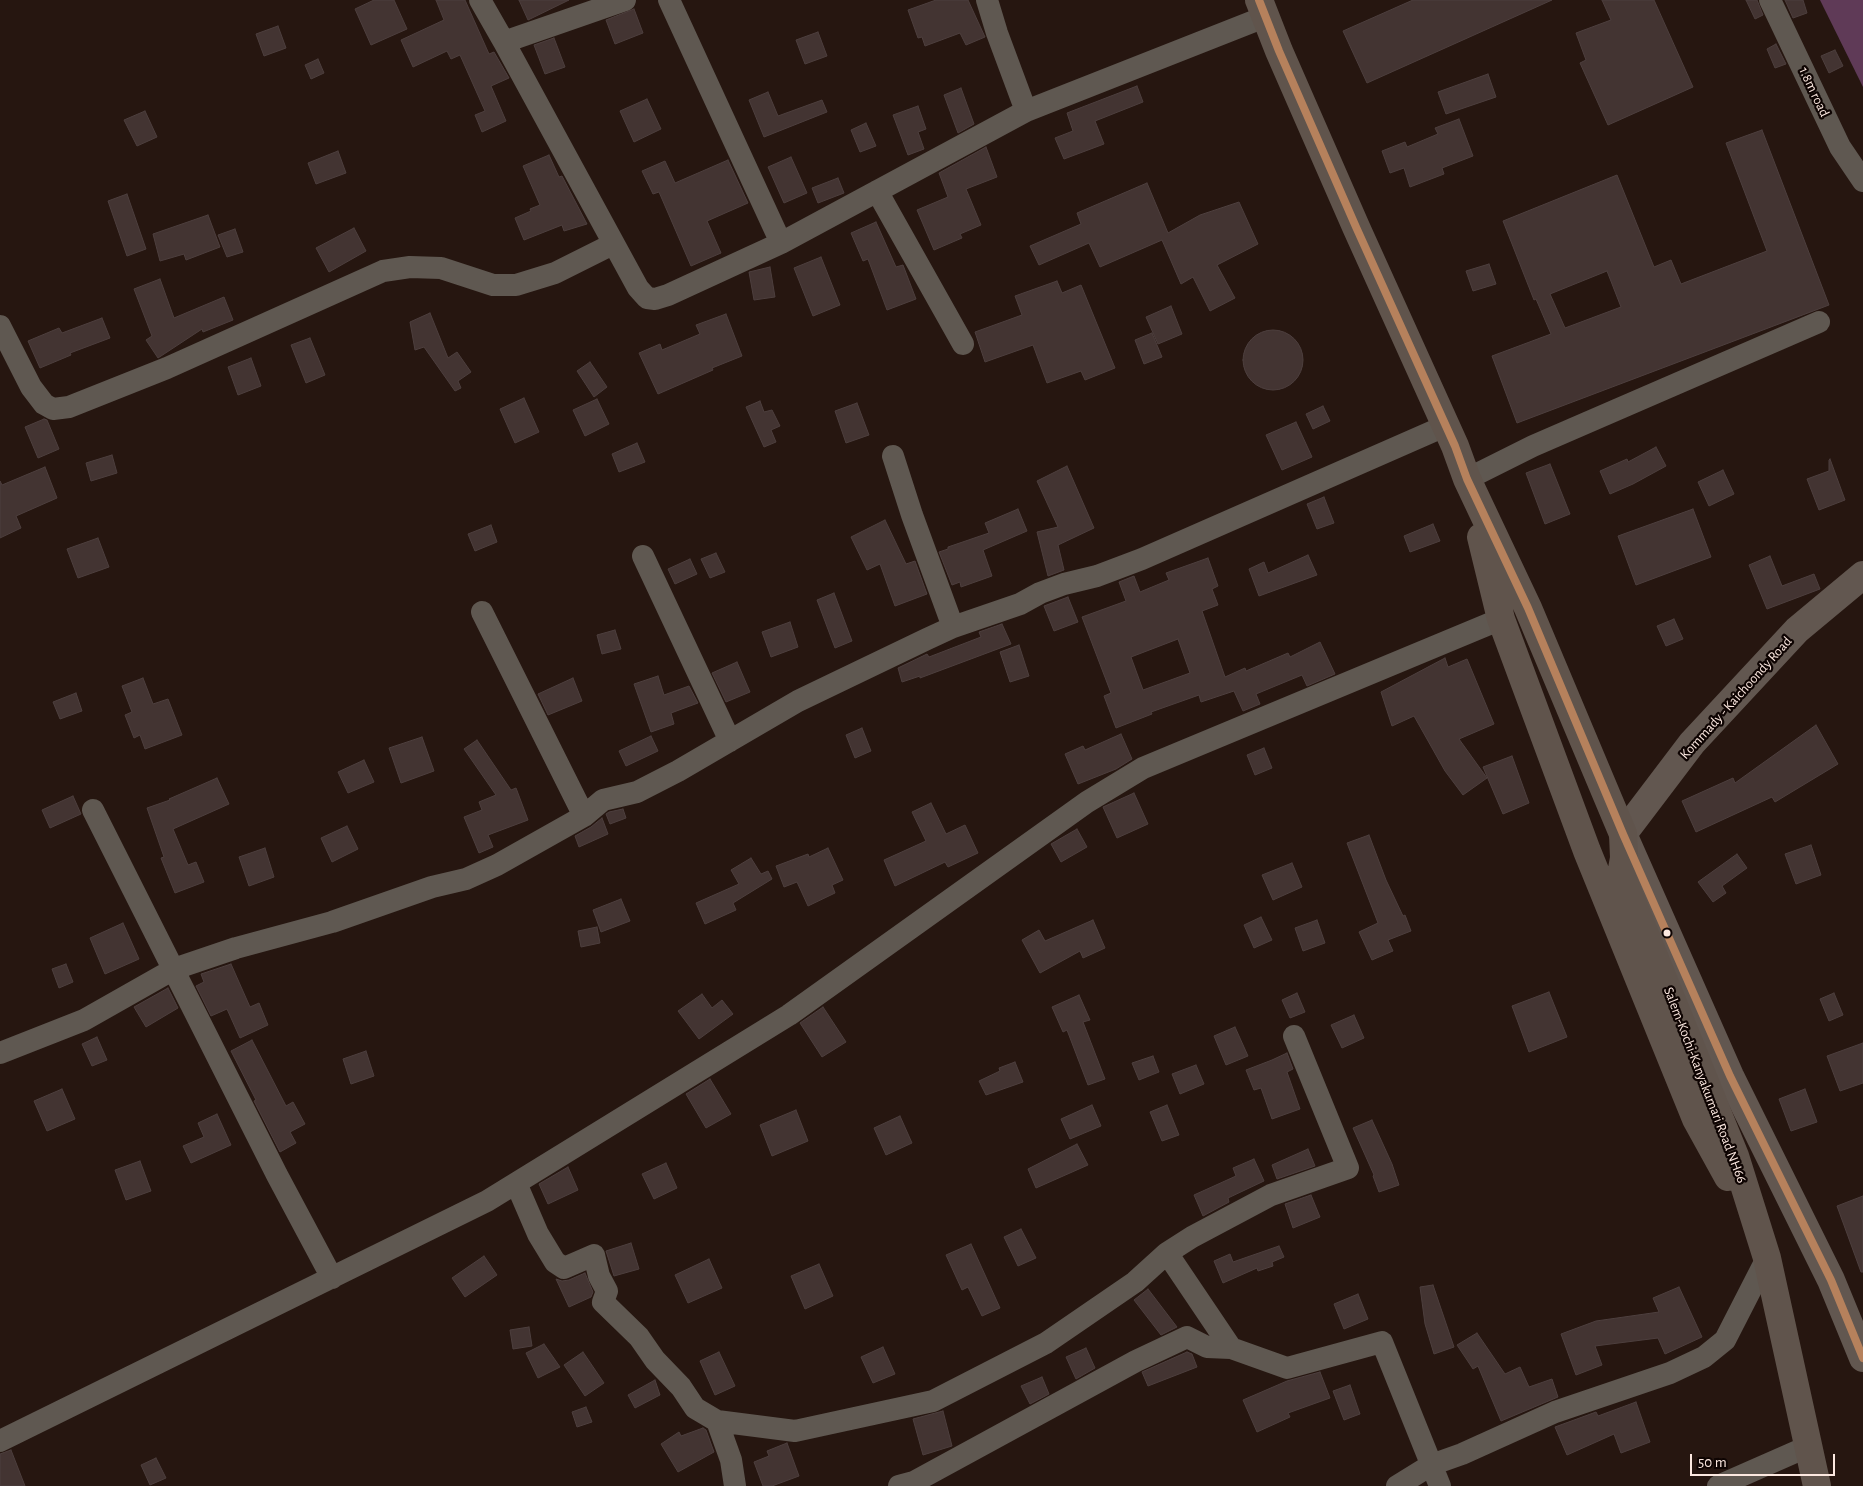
<!DOCTYPE html>
<html>
<head>
<meta charset="utf-8">
<style>
  body { margin:0 }
  #map { position:relative; width:1863px; height:1486px; overflow:hidden; background:#261610; font-family:"Alegreya Sans",sans-serif }
  canvas { display:block }
  .scale { position:absolute; left:1690px; top:1454px; width:145px; height:22px; box-sizing:border-box; border:2px solid #fce8e0; border-top:0; padding-left:6px; font-size:15px; line-height:18px; white-space:nowrap; color:#fce8e0; -webkit-text-stroke:4px #0e0402; paint-order:stroke }
</style>
</head>
<body>
<div id="map">
<canvas width="1863" height="1486"></canvas>
<div class="scale">50 m</div>
</div>
<script>
const ctx = document.querySelector('canvas').getContext('2d');
ctx.lineJoin = 'round';
function fill(path, color) { ctx.fillStyle = color; ctx.fill(path, 'evenodd'); }
const toPath = rows => new Path2D(rows.map(r => 'M' + r).join(''));
function strokePath(path, color, width, dash) { ctx.strokeStyle = color; ctx.lineWidth = width; ctx.lineCap = dash ? 'butt' : 'round'; ctx.setLineDash(dash || []); ctx.stroke(path); }
function drawText(font, color, halo, rows, align = 'center') {
  ctx.font = font + ' "Alegreya Sans",sans-serif'; ctx.lineWidth = 4.5; ctx.setLineDash([]); ctx.textBaseline = 'middle'; ctx.strokeStyle = halo; ctx.fillStyle = color; for (const [text, x, y, turn = 0] of rows) {
    ctx.save(); ctx.translate(x, y); ctx.rotate((+turn || 0) * Math.PI / 180); ctx.textAlign = isNaN(turn) ? turn : align; if (halo) ctx.strokeText(text, 0, 0); ctx.fillText(text, 0, 0); ctx.restore();
  }
}
const water = toPath([
  [1820,0,1863,0,1863,87]
]);
const building = toPath([
  [374,0,394,0,407,29,371,45,355,9,374,0],
  [436,0,465,0,489,54,494,52,509,78,491,86,506,121,482,132,475,115,485,111,460,55,451,59,447,51,413,67,401,40,444,20,436,0],
  [519,0,569,0,528,20,519,0],
  [936,0,968,0,985,37,966,45,960,33,925,46,922,37,918,38,908,10,936,0],
  [1413,0,1552,0,1367,83,1343,31,1413,0],
  [1602,0,1654,0,1693,87,1608,125,1580,63,1586,60,1576,33,1611,20,1602,0],
  [1746,0,1757,0,1763,15,1755,19,1746,0],
  [1785,0,1803,0,1807,13,1793,18,1785,0],
  [634,9,643,33,615,44,606,20,634,9],
  [278,26,286,48,264,56,256,34,278,26],
  [818,32,827,56,805,64,796,40,818,32],
  [554,38,565,67,545,74,534,45,554,38],
  [1776,44,1786,64,1775,68,1767,49,1776,44],
  [1835,50,1843,66,1829,73,1821,56,1835,50],
  [318,59,324,73,311,79,305,65,318,59],
  [1488,74,1496,97,1446,114,1438,92,1488,74],
  [1137,86,1143,102,1095,121,1104,144,1064,159,1055,138,1073,131,1067,113,1137,86],
  [961,88,974,124,958,133,944,95,961,88],
  [768,92,778,116,822,100,827,112,764,137,749,100,768,92],
  [647,99,661,129,634,142,620,111,647,99],
  [918,106,926,129,918,132,924,149,908,155,893,115,918,106],
  [145,111,157,137,137,146,124,120,145,111],
  [1459,119,1473,156,1442,168,1444,174,1410,187,1404,168,1390,173,1382,151,1405,142,1407,147,1438,134,1435,128,1459,119],
  [866,123,876,146,860,152,851,130,866,123],
  [1762,130,1829,305,1517,423,1492,356,1551,334,1536,299,1534,300,1503,221,1617,175,1654,267,1671,260,1681,284,1767,251,1726,143,1762,130],
  [1607,271,1621,307,1565,328,1550,294,1607,271],
  [986,147,997,177,966,189,981,225,960,234,962,238,934,250,917,210,948,197,939,173,986,147],
  [338,151,346,173,316,184,308,163,338,151],
  [549,155,559,177,562,176,587,224,564,231,562,225,524,240,515,218,531,211,530,209,540,205,523,166,549,155],
  [791,157,807,193,784,203,768,167,791,157],
  [728,160,748,203,707,221,721,253,691,266,659,192,653,194,642,171,665,161,675,183,728,160],
  [838,178,844,193,818,203,812,188,838,178],
  [1147,183,1168,233,1200,215,1239,202,1258,244,1217,265,1235,298,1210,311,1193,277,1181,284,1162,240,1100,267,1089,243,1039,265,1030,246,1081,224,1077,213,1147,183],
  [127,194,146,249,127,256,108,201,127,194],
  [208,215,220,247,186,260,184,254,160,261,153,234,208,215],
  [876,222,896,267,903,265,916,299,887,310,868,259,863,261,851,233,876,222],
  [354,228,366,251,329,272,316,248,354,228],
  [235,229,243,252,227,257,218,235,235,229],
  [821,257,840,305,813,316,794,268,821,257],
  [1489,264,1496,284,1473,291,1466,271,1489,264],
  [770,267,775,297,754,300,749,272,770,267],
  [160,279,174,318,224,297,233,320,203,332,202,329,158,358,146,340,152,336,134,289,160,279],
  [1057,281,1062,293,1081,285,1115,368,1085,380,1081,371,1047,383,1033,345,985,362,975,332,1022,315,1015,296,1057,281],
  [1171,306,1182,334,1158,344,1146,317,1171,306],
  [430,313,448,358,457,352,471,372,458,381,461,388,455,391,424,347,415,350,410,322,430,313],
  [726,314,742,356,712,368,713,370,658,394,639,353,660,344,662,350,700,334,696,325,726,314],
  [102,318,110,338,70,353,71,355,40,368,28,341,59,328,62,333,102,318],
  '1243 360a30 30 0 1 1 60 0a30 30 0 1 1-60 0Z',
  [1152,333,1162,357,1144,364,1135,340,1152,333],
  [310,338,325,375,306,383,291,345,310,338],
  [251,358,261,386,238,395,228,367,251,358],
  [590,362,607,387,594,397,577,371,590,362],
  [524,398,539,432,515,443,500,409,524,398],
  [597,399,609,424,585,436,573,410,597,399],
  [760,401,764,412,772,410,780,426,771,430,776,442,764,447,746,407,760,401],
  [857,403,869,435,846,443,835,411,857,403],
  [1323,406,1330,421,1313,429,1306,414,1323,406],
  [44,419,47,420,59,449,38,458,25,427,44,419],
  [1296,422,1312,457,1282,470,1266,435,1296,422],
  [637,443,645,462,619,472,612,454,637,443],
  [1656,447,1666,466,1633,484,1610,494,1600,471,1627,459,1628,462,1656,447],
  [112,455,117,473,91,481,86,463,112,455],
  [1830,459,1845,500,1819,510,1807,479,1829,471,1829,460,1830,459],
  [1550,464,1570,514,1545,524,1526,473,1550,464],
  [1067,466,1094,528,1058,545,1064,570,1048,576,1037,532,1058,527,1037,481,1067,466],
  [45,467,57,498,16,516,21,528,0,538,0,481,2,485,45,467],
  [1723,470,1734,494,1709,506,1698,482,1723,470],
  [1324,497,1334,523,1317,529,1307,504,1324,497],
  [1018,509,1027,531,983,550,992,576,961,587,960,582,952,585,939,552,948,549,948,547,989,533,985,523,1018,509],
  [1693,509,1711,557,1636,585,1618,536,1693,509],
  [885,520,906,564,915,561,927,594,895,606,880,564,867,570,851,537,885,520],
  [1433,524,1440,541,1410,552,1404,536,1433,524],
  [491,525,497,542,475,551,468,534,491,525],
  [98,538,109,567,78,578,67,549,98,538],
  [716,553,725,572,710,578,701,559,716,553],
  [1308,555,1317,575,1259,596,1249,569,1264,562,1268,573,1308,555],
  [1770,556,1782,586,1814,574,1820,589,1767,609,1749,565,1770,556],
  [1208,558,1218,586,1212,589,1218,605,1202,611,1225,677,1245,668,1246,671,1288,653,1290,657,1320,642,1335,674,1307,686,1302,675,1256,694,1260,704,1243,711,1234,691,1201,702,1199,695,1151,712,1152,714,1116,728,1104,696,1111,693,1082,617,1126,601,1119,582,1134,576,1140,592,1169,580,1166,573,1208,558],
  [1178,639,1190,673,1143,690,1131,657,1178,639],
  [690,559,697,574,675,584,668,569,690,559],
  [834,593,852,641,835,648,817,600,834,593],
  [1068,597,1078,622,1054,631,1044,606,1068,597],
  [1674,619,1683,639,1666,646,1657,626,1674,619],
  [790,622,798,647,771,657,762,632,790,622],
  [1002,624,1011,644,920,678,920,676,902,682,898,668,927,654,929,657,981,637,979,632,1002,624],
  [615,630,621,649,602,654,597,635,615,630],
  [1019,645,1029,676,1010,682,1000,652,1019,645],
  [1445,658,1448,667,1467,659,1494,724,1459,739,1487,778,1463,795,1445,771,1414,716,1392,726,1381,692,1445,658],
  [737,662,750,692,726,702,712,673,737,662],
  [658,676,664,695,689,686,698,703,671,713,674,724,651,732,634,684,658,676],
  [143,678,153,704,168,699,182,735,145,749,140,735,134,738,125,715,132,712,122,686,143,678],
  [573,678,582,701,548,715,538,694,573,678],
  [76,693,82,711,60,719,53,702,76,693],
  [1816,725,1838,764,1775,802,1772,797,1696,832,1682,801,1733,778,1735,783,1816,725],
  [862,728,871,751,855,758,846,735,862,728],
  [1121,734,1132,759,1116,769,1078,784,1065,754,1083,746,1085,750,1121,734],
  [651,736,658,751,626,766,619,751,651,736],
  [422,737,434,771,401,783,389,748,422,737],
  [477,740,511,790,516,788,528,820,488,835,493,847,479,853,464,817,482,810,479,802,496,795,464,749,477,740],
  [1264,748,1272,768,1255,775,1247,755,1264,748],
  [1512,756,1529,803,1503,814,1483,767,1512,756],
  [364,760,374,782,348,793,338,772,364,760],
  [217,778,229,804,173,829,188,865,196,862,204,882,175,893,161,858,164,857,147,808,170,800,169,799,217,778],
  [1134,793,1148,824,1117,838,1103,807,1134,793],
  [73,796,81,814,50,828,42,810,73,796],
  [931,803,946,834,965,825,978,853,948,867,945,862,895,886,884,860,926,841,912,812,931,803],
  [623,809,626,818,610,824,606,814,609,812,623,809],
  [602,818,608,834,579,847,575,836,591,827,602,818],
  [347,826,358,849,332,862,321,838,347,826],
  [1077,829,1087,847,1061,862,1051,844,1077,829],
  [1369,835,1386,880,1403,916,1405,915,1411,931,1388,940,1393,951,1372,960,1359,932,1378,923,1347,843,1369,835],
  [1811,845,1821,875,1796,884,1785,854,1811,845],
  [265,848,274,877,249,886,239,857,265,848],
  [828,848,843,880,832,885,835,893,808,906,797,882,784,887,776,866,808,854,809,857,828,848],
  [1737,854,1747,868,1722,886,1726,893,1713,902,1698,882,1737,854],
  [751,858,761,874,768,871,772,879,733,903,736,910,705,924,696,903,739,884,731,870,751,858],
  [1292,863,1302,887,1273,900,1262,875,1292,863],
  [621,899,630,921,601,932,593,910,621,899],
  [1261,917,1272,940,1254,948,1244,925,1261,917],
  [1093,920,1105,948,1083,958,1080,951,1040,973,1022,940,1039,930,1045,941,1093,920],
  [1317,920,1325,943,1303,951,1295,928,1317,920],
  [123,923,139,959,105,974,90,938,123,923],
  [597,927,600,943,581,947,578,931,597,927],
  [66,964,73,982,59,988,52,969,66,964],
  [231,964,250,1007,259,1003,268,1025,240,1038,227,1009,211,1016,196,986,204,982,201,974,231,964],
  [168,988,178,1008,146,1027,134,1007,168,988],
  [1549,992,1567,1037,1529,1052,1512,1006,1549,992],
  [1297,993,1305,1012,1290,1018,1282,1000,1297,993],
  [1834,993,1843,1015,1829,1021,1820,999,1834,993],
  [702,994,712,1008,722,1000,733,1014,699,1039,678,1011,702,994],
  [1079,995,1090,1020,1083,1022,1105,1079,1088,1085,1067,1030,1063,1032,1052,1007,1079,995],
  [823,1007,846,1042,822,1057,800,1023,823,1007],
  [1354,1015,1364,1038,1342,1048,1331,1025,1354,1015],
  [1235,1027,1248,1056,1226,1065,1214,1036,1235,1027],
  [97,1037,107,1060,92,1066,82,1044,97,1037],
  [252,1040,286,1106,293,1102,305,1124,290,1132,296,1143,280,1152,254,1101,256,1100,231,1051,252,1040],
  [1863,1043,1863,1083,1840,1091,1827,1056,1863,1043],
  [366,1051,374,1076,351,1084,343,1059,366,1051],
  [1287,1053,1293,1069,1287,1072,1300,1109,1272,1119,1261,1088,1254,1090,1246,1070,1272,1060,1287,1053],
  [1153,1056,1159,1072,1139,1080,1132,1063,1153,1056],
  [1015,1062,1023,1082,986,1095,979,1081,1000,1071,999,1068,1015,1062],
  [1196,1065,1204,1084,1180,1094,1172,1074,1196,1065],
  [710,1079,731,1114,706,1128,686,1094,710,1079],
  [62,1089,75,1119,47,1131,34,1101,62,1089],
  [1805,1089,1817,1122,1791,1131,1779,1099,1805,1089],
  [1092,1105,1101,1126,1070,1139,1061,1119,1092,1105],
  [1167,1105,1179,1135,1162,1141,1150,1112,1167,1105],
  [796,1110,808,1141,772,1156,760,1125,796,1110],
  [217,1114,231,1145,191,1163,183,1146,204,1137,198,1123,217,1114],
  [900,1116,912,1143,886,1155,874,1128,900,1116],
  [1372,1120,1392,1164,1399,1185,1379,1192,1373,1176,1374,1175,1353,1128,1372,1120],
  [1077,1144,1088,1165,1036,1188,1028,1169,1077,1144],
  [1308,1149,1315,1166,1277,1179,1272,1165,1308,1149],
  [1254,1159,1264,1181,1228,1198,1229,1202,1203,1216,1194,1195,1236,1176,1233,1168,1254,1159],
  [140,1161,151,1191,126,1200,115,1170,140,1161],
  [666,1163,677,1188,654,1199,642,1174,666,1163],
  [568,1167,578,1190,548,1204,539,1184,568,1167],
  [1311,1195,1320,1217,1293,1228,1285,1204,1311,1195],
  [1863,1196,1863,1272,1861,1272,1837,1206,1863,1196],
  [1021,1229,1036,1258,1018,1266,1004,1237,1021,1229],
  [631,1243,639,1269,614,1276,606,1251,631,1243],
  [971,1244,1000,1308,982,1316,968,1287,962,1290,946,1255,971,1244],
  [1279,1246,1284,1257,1272,1262,1273,1266,1258,1271,1257,1268,1223,1283,1214,1261,1230,1254,1233,1262,1279,1246],
  [484,1256,497,1275,465,1297,452,1278,484,1256],
  [709,1259,722,1288,688,1303,675,1275,709,1259],
  [819,1264,833,1296,805,1309,791,1276,819,1264],
  [585,1273,593,1292,591,1297,569,1307,556,1279,562,1281,569,1280,585,1273],
  [1433,1285,1454,1347,1434,1354,1425,1324,1420,1287,1433,1285],
  [1679,1287,1702,1337,1665,1354,1658,1338,1595,1346,1602,1365,1576,1375,1561,1334,1596,1321,1659,1312,1653,1298,1679,1287],
  [1148,1289,1177,1327,1161,1335,1134,1300,1148,1289],
  [1358,1294,1368,1319,1344,1329,1334,1304,1358,1294],
  [529,1327,532,1346,513,1349,510,1330,529,1327],
  [1477,1333,1505,1374,1520,1367,1529,1387,1552,1379,1558,1397,1501,1421,1478,1366,1473,1369,1457,1345,1477,1333],
  [544,1344,560,1367,538,1378,526,1353,544,1344],
  [883,1347,895,1374,873,1383,861,1357,883,1347],
  [1086,1348,1095,1368,1076,1379,1066,1357,1086,1348],
  [583,1352,604,1383,585,1396,564,1365,583,1352],
  [719,1352,735,1386,715,1395,700,1361,719,1352],
  [1187,1352,1192,1354,1197,1367,1148,1386,1142,1372,1187,1352],
  [1320,1372,1330,1398,1288,1413,1290,1417,1257,1432,1243,1400,1287,1381,1320,1372],
  [1042,1377,1049,1394,1030,1404,1021,1386,1042,1377],
  [655,1380,660,1395,635,1408,628,1395,655,1380],
  [1350,1385,1360,1414,1344,1420,1333,1391,1350,1385],
  [1636,1402,1650,1442,1621,1453,1614,1434,1567,1455,1555,1427,1596,1412,1598,1416,1636,1402],
  [586,1407,592,1422,577,1427,572,1412,586,1407],
  [943,1411,952,1446,923,1455,913,1419,943,1411],
  [703,1428,706,1430,714,1452,678,1472,661,1444,679,1432,681,1436,703,1428],
  [787,1443,799,1476,772,1486,763,1486,754,1462,769,1456,767,1451,787,1443],
  [11,1450,25,1486,0,1486,0,1454,11,1450],
  [156,1458,166,1478,150,1485,141,1465,156,1458]
]);
const minor = toPath([
  [480,0,504,42,625,0],
  [669,0,781,243,1026,111,1267,16],
  [987,0,997,33,1026,111],
  [1770,0,1840,147,1863,181],
  [504,42,638,288,647,298,655,299,668,295,781,243],
  [877,191,963,344],
  [0,326,31,387,44,404,53,409,69,407,167,368,383,271,410,267,441,268,493,285,516,285,555,273,613,244],
  [893,456,912,515,953,627],
  [1467,479,1533,446,1819,322],
  [643,556,730,741],
  [482,612,584,816],
  [93,810,277,1175,332,1278],
  [0,1053,84,1020,174,969,236,948,332,922,432,887,466,879,497,865,584,816,603,800,637,792,678,771,798,701,927,639,953,627,1020,604,1040,593,1064,584,1097,576,1142,559,1445,426],
  [516,1183,538,1234,555,1262,564,1268,594,1255,599,1276,607,1291,603,1302,639,1337,655,1360,681,1387,695,1408,717,1421,731,1460,735,1486],
  [1167,1253,1192,1237,1271,1195,1348,1168,1294,1036],
  [717,1421,795,1431,933,1401,1046,1343,1135,1282,1167,1253,1231,1348],
  [0,1441,487,1201,789,1015,1087,802,1143,768,1501,619],
  [899,1486,914,1482,1136,1361,1187,1337,1207,1347,1231,1348,1287,1368,1382,1342,1440,1486],
  [1397,1486,1431,1465,1462,1454,1555,1412,1670,1373,1704,1357,1725,1340,1767,1258],
  [1718,1486,1809,1446]
]);
const major = toPath([
  [1863,575,1797,630,1692,743,1623,834,1730,1076,1831,1280,1863,1358]
]);
const highway = toPath([
  [1259,0,1279,51,1356,227,1455,446,1467,479,1528,608,1623,834,1624,858,1621,875,1735,1156,1767,1258,1817,1486],
  [1481,537,1501,619,1587,851,1696,1119,1728,1177]
]);
const bus1 = toPath([
  [1259,0,1279,51,1356,227,1455,446,1467,479,1528,608,1623,834,1730,1076,1831,1280,1863,1358]
]);
const markers = [
  [1667,933,4.5,"#fce8e0"]
];
const streetNames = [
  ["1.8m road",1814,92,65],
  ["Kommady - Kaichoondy Road",1736,698,-48],
  ["Salem-Kochi-Kanyakumari Road NH66",1705,1085,69]
];
fill(water, '#5f3a57');
fill(building, '#433432');
strokePath(building, '#4d3f3e', 1);
strokePath(minor, '#5f5851', 22);
strokePath(major, '#625750', 28);
strokePath(highway, '#60544c', 28);
strokePath(bus1, '#b6815c', 8);
for (const [x, y, r, color] of markers) { const dot = new Path2D(); dot.arc(x, y, r, 0, 2 * Math.PI); ctx.fillStyle = color; ctx.fill(dot); strokePath(dot, '#0e0402', 2); }
drawText('14px', '#fce8e0', '#0e0402', streetNames);
</script>
</body>
</html>
